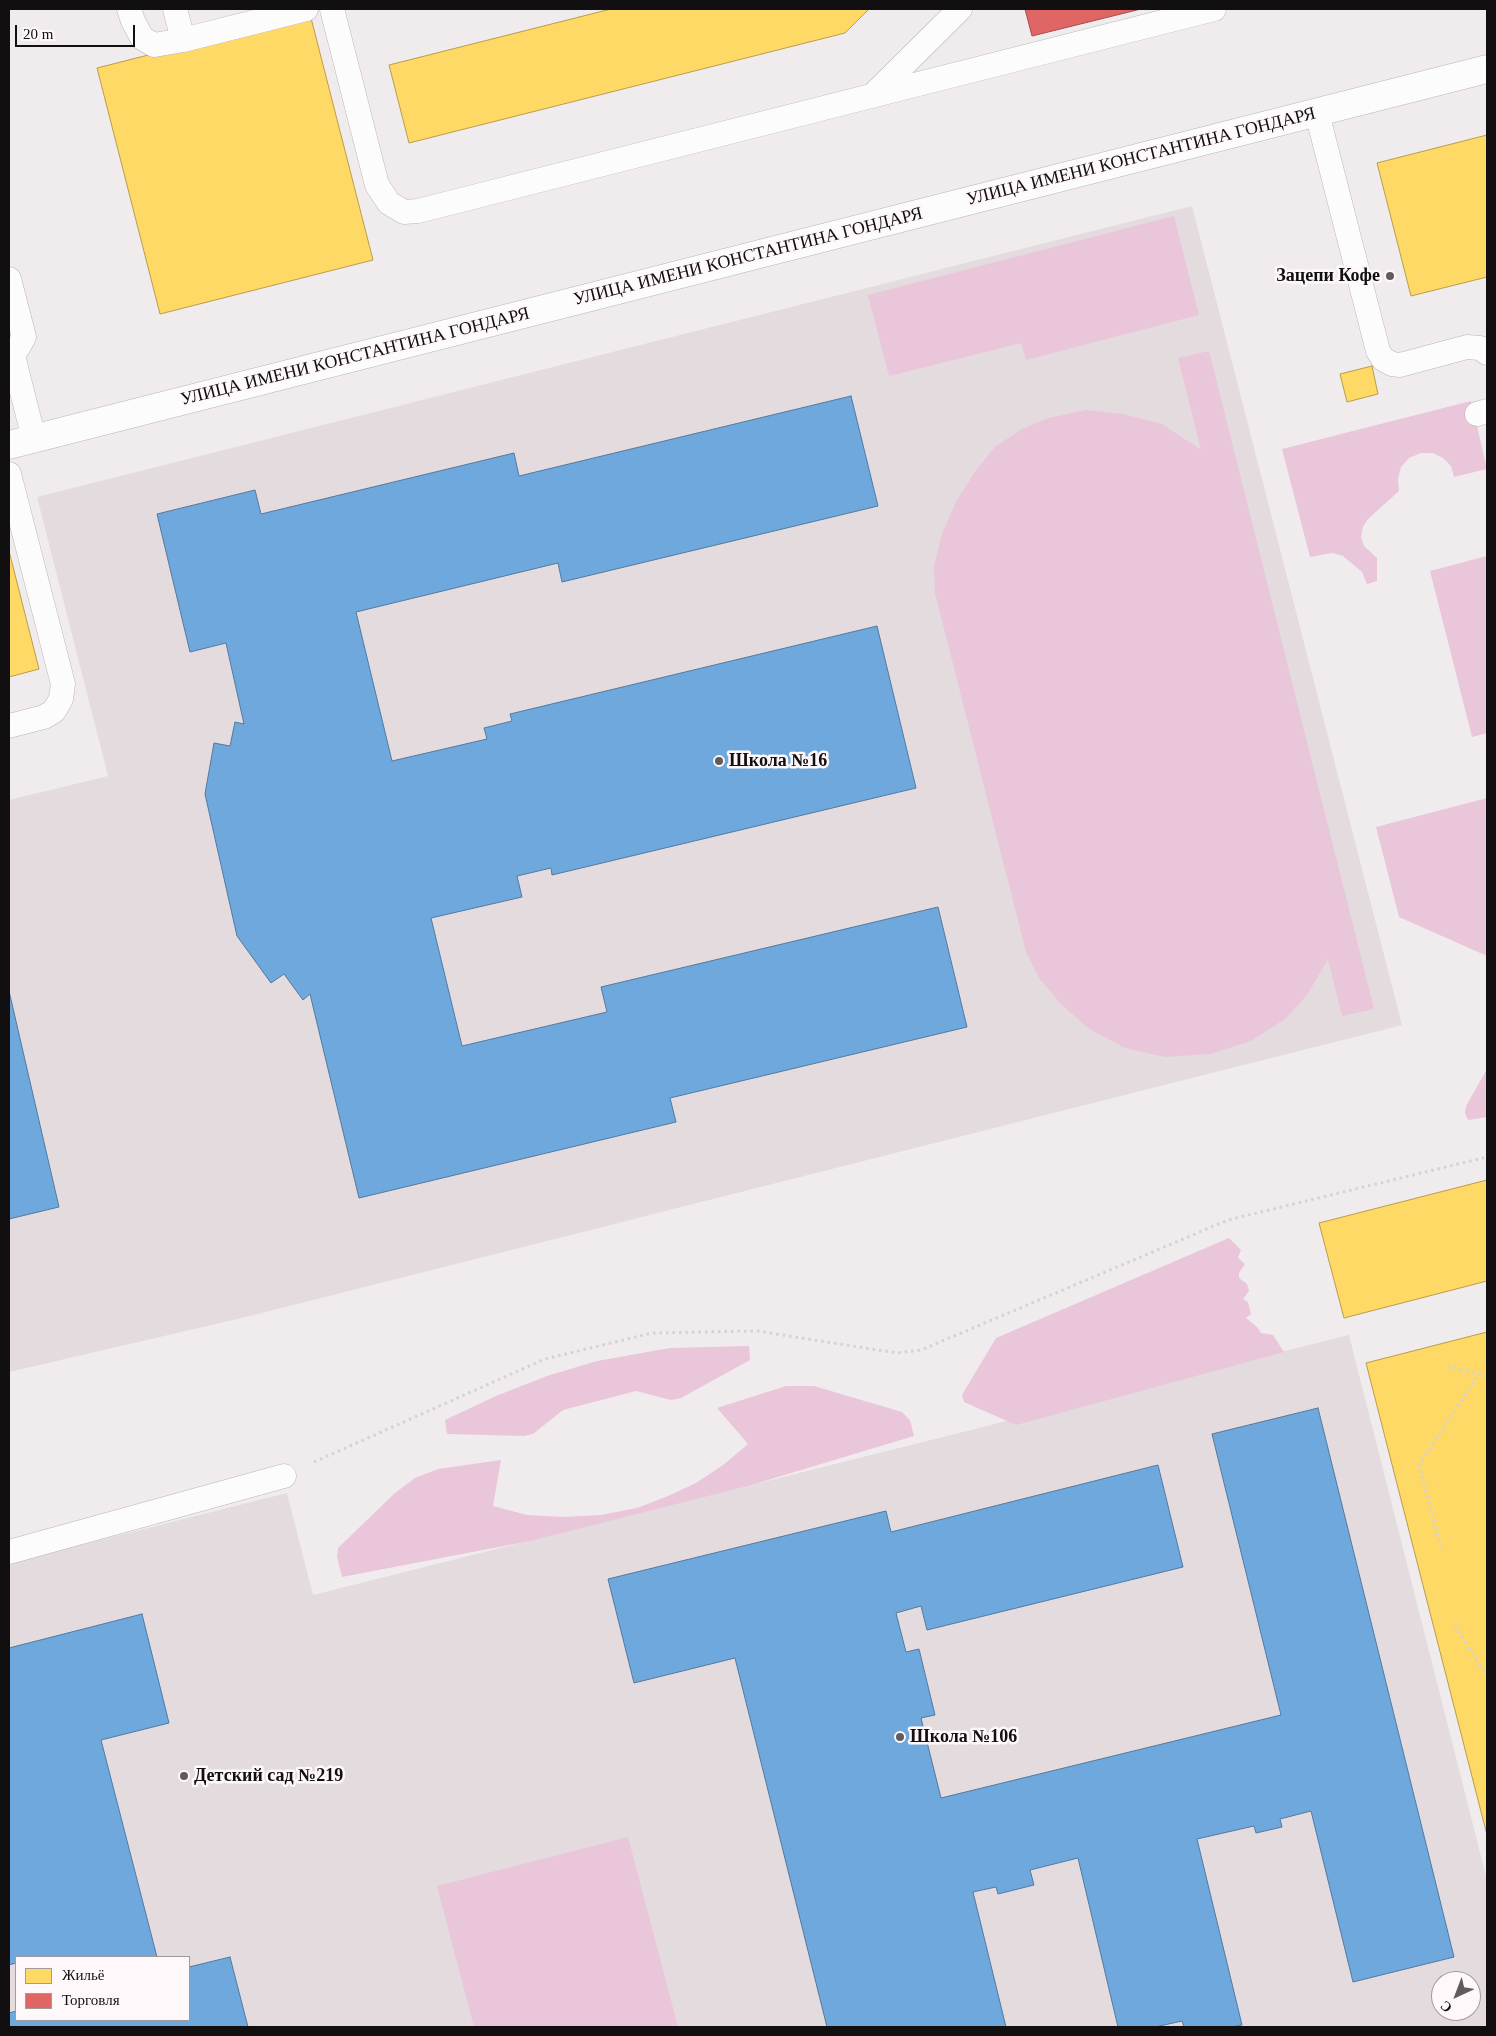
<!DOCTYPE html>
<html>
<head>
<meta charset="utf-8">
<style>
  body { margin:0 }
  #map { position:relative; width:1496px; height:2036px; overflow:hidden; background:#f0ecee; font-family:"Times New Roman",serif }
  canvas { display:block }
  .frame { position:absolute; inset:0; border:10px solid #120f10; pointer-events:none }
  .legend { position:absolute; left:15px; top:1956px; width:175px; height:65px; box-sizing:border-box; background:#fff8fb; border:1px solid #a09b9d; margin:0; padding:6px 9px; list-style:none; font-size:15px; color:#120f10 }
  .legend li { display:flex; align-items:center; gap:10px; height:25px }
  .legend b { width:25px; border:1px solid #a09b9d }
  .north { position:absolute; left:1431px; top:1971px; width:50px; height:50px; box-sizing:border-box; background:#fff8fb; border:1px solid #a09b9d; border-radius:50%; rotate:223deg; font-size:14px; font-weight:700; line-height:20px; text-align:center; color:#120f10 }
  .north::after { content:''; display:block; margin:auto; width:18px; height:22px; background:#605c5e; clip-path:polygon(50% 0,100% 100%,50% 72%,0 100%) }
  .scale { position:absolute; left:15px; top:25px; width:120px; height:22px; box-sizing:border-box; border:2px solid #120f10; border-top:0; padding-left:6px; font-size:15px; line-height:18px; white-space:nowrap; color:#120f10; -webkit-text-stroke:4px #fff8fb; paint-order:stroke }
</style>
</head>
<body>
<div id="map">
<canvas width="1496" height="2036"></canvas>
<div class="frame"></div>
<ul class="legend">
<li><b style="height:14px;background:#ffd966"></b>Жильё</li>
<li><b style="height:14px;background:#e06666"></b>Торговля</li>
</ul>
<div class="north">С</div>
<div class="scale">20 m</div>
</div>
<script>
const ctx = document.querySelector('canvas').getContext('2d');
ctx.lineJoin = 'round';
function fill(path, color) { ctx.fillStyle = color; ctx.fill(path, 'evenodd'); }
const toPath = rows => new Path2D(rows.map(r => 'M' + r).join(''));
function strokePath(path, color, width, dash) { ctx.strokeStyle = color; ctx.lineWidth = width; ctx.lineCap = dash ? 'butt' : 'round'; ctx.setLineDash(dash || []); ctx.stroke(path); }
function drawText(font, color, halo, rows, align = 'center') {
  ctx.font = font + ' "Times New Roman",serif'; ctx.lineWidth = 5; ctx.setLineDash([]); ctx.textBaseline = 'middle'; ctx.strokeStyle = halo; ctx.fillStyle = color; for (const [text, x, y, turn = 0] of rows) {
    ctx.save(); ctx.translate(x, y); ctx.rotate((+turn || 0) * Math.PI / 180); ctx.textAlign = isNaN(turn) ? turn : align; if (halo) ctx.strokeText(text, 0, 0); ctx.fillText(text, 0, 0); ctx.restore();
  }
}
const built = toPath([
  [1192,206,1402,1025,246,1317,9,1372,9,800,108,776,37,497],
  [1349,1335,1487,1880,1487,2027,9,2027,9,1563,287,1493,313,1595],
  [16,1957,189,1957,189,2020,16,2020],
  [1441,1981,1471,1981,1471,2011,1441,2011]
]);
const green = toPath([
  [1174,216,1199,315,1026,360,1021,343,889,376,868,295],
  [1209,351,1374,1009,1342,1016,1328,959,1307,995,1285,1019,1251,1041,1210,1054,1165,1057,1125,1048,1088,1028,1059,1002,1039,978,1026,952,935,593,934,567,942,533,957,500,977,469,995,447,1022,429,1048,418,1086,410,1123,414,1162,424,1201,450,1178,358],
  [1471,401,1487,469,1454,477,1451,466,1443,458,1433,453,1421,453,1409,458,1401,467,1398,479,1399,491,1368,519,1363,527,1361,537,1364,546,1377,558,1377,581,1367,584,1362,572,1343,556,1332,553,1310,557,1282,449],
  [1487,556,1487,733,1472,737,1430,571],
  [1487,798,1487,956,1399,917,1376,827],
  [1487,1069,1487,1117,1468,1120,1465,1113,1466,1106],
  [1229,1238,1241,1250,1238,1258,1245,1264,1239,1273,1239,1278,1247,1284,1249,1291,1243,1299,1248,1302,1251,1314,1246,1318,1257,1327,1261,1333,1273,1335,1284,1352,1016,1425,964,1402,962,1395,996,1338],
  [749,1346,750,1360,681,1398,671,1400,636,1391,563,1410,533,1434,524,1436,447,1434,445,1420,496,1396,547,1376,597,1361,670,1348],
  [786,1386,814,1386,902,1412,910,1420,914,1436,748,1486,530,1541,342,1577,337,1557,338,1548,395,1493,415,1478,438,1469,501,1460,493,1506,527,1515,563,1517,601,1515,637,1508,668,1496,696,1483,723,1465,748,1444,717,1408],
  [628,1837,678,2027,474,2027,437,1886]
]);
const homes = toPath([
  [611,9,869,9,845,33,409,143,389,65,611,9],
  [310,14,373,260,160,314,97,68,310,14],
  [1487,135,1487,277,1411,296,1377,163,1487,135],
  [1372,366,1378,394,1347,402,1340,374,1372,366],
  [9,551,39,669,9,677,9,551],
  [1487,1180,1487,1281,1344,1318,1319,1223,1487,1180],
  [1487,1332,1487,1835,1366,1363,1487,1332]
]);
const shops = toPath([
  [1025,9,1141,9,1032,36,1025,9]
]);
const schools = toPath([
  [851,396,878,506,562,582,558,563,356,612,392,761,487,739,484,728,512,721,510,714,877,626,916,788,552,875,551,868,517,876,522,897,431,918,462,1046,607,1012,601,987,938,907,967,1027,670,1098,676,1122,359,1198,310,994,303,1000,284,974,271,983,237,936,205,794,214,743,230,746,235,722,244,724,226,643,190,652,157,514,255,490,261,514,514,453,519,476,851,396],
  [9,991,59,1207,9,1219,9,991],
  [1318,1408,1454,1957,1353,1982,1311,1811,1280,1819,1282,1827,1256,1833,1254,1826,1197,1839,1242,2025,1232,2027,1184,2027,1182,2021,1155,2027,1118,2027,1078,1858,1030,1870,1034,1885,998,1894,996,1887,973,1892,1006,2027,827,2027,735,1658,634,1683,608,1579,886,1511,891,1532,1158,1465,1183,1567,927,1630,921,1606,896,1613,906,1652,919,1649,935,1715,921,1718,941,1798,1281,1715,1212,1434,1318,1408],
  [142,1614,169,1723,101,1740,157,1957,16,1957,16,1963,9,1965,9,1648,142,1614],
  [230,1957,248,2027,9,2027,9,2013,16,2011,16,2020,189,2020,189,1967,230,1957]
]);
const path = toPath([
  [1447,1366,1487,1376],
  [314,1462,545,1359,652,1333,757,1331,897,1353,921,1350,1228,1220,1487,1157],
  [1441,1548,1419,1465,1479,1374],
  [1455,1625,1487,1677]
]);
const lane = toPath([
  [129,9,133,21,142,38,154,45,183,40,306,9],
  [175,9,183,40],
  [332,9,377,185,389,203,404,212,418,211,1214,9],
  [873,95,960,9],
  [1317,113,1378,351,1383,359,1392,364,1400,365,1467,347,1480,348,1487,353],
  [9,279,24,337,13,356,34,439],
  [1477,414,1487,411],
  [9,474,63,684,61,699,54,711,44,717,9,726],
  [9,1552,284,1476]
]);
const street = toPath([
  [9,445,1487,69]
]);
const markers = [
  [1390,276,5,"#605c5e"],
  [719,761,5,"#605c5e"],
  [900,1737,5,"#605c5e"],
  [184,1776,5,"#605c5e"]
];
const streetNames = [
  ["УЛИЦА ИМЕНИ КОНСТАНТИНА ГОНДАРЯ",1141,157,-14],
  ["УЛИЦА ИМЕНИ КОНСТАНТИНА ГОНДАРЯ",748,257,-14],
  ["УЛИЦА ИМЕНИ КОНСТАНТИНА ГОНДАРЯ",355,357,-14]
];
const poiNames = [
  ["Зацепи Кофе",1380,276,"right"],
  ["Школа №16",729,761],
  ["Школа №106",910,1737],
  ["Детский сад №219",194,1776]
];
fill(built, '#e4dbde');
fill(green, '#e9c6d9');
fill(homes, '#ffd966');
strokePath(homes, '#b89c4c', 1);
fill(shops, '#e06666');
strokePath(shops, '#a24c4c', 1);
fill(schools, '#6fa8dc');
strokePath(schools, '#537a9f', 1);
strokePath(lane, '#b8b5b6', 25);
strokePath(street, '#b8b5b6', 29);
strokePath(path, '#d4d2d4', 3, [2.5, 4]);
strokePath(lane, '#fdfcfc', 24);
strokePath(street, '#fdfcfc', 28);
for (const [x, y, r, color] of markers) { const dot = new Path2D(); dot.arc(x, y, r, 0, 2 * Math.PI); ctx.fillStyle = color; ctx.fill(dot); strokePath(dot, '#fff8fb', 2); }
drawText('18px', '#120f10', '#fff8fb', streetNames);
drawText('bold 18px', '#120f10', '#fff8fb', poiNames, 'left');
</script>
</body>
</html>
